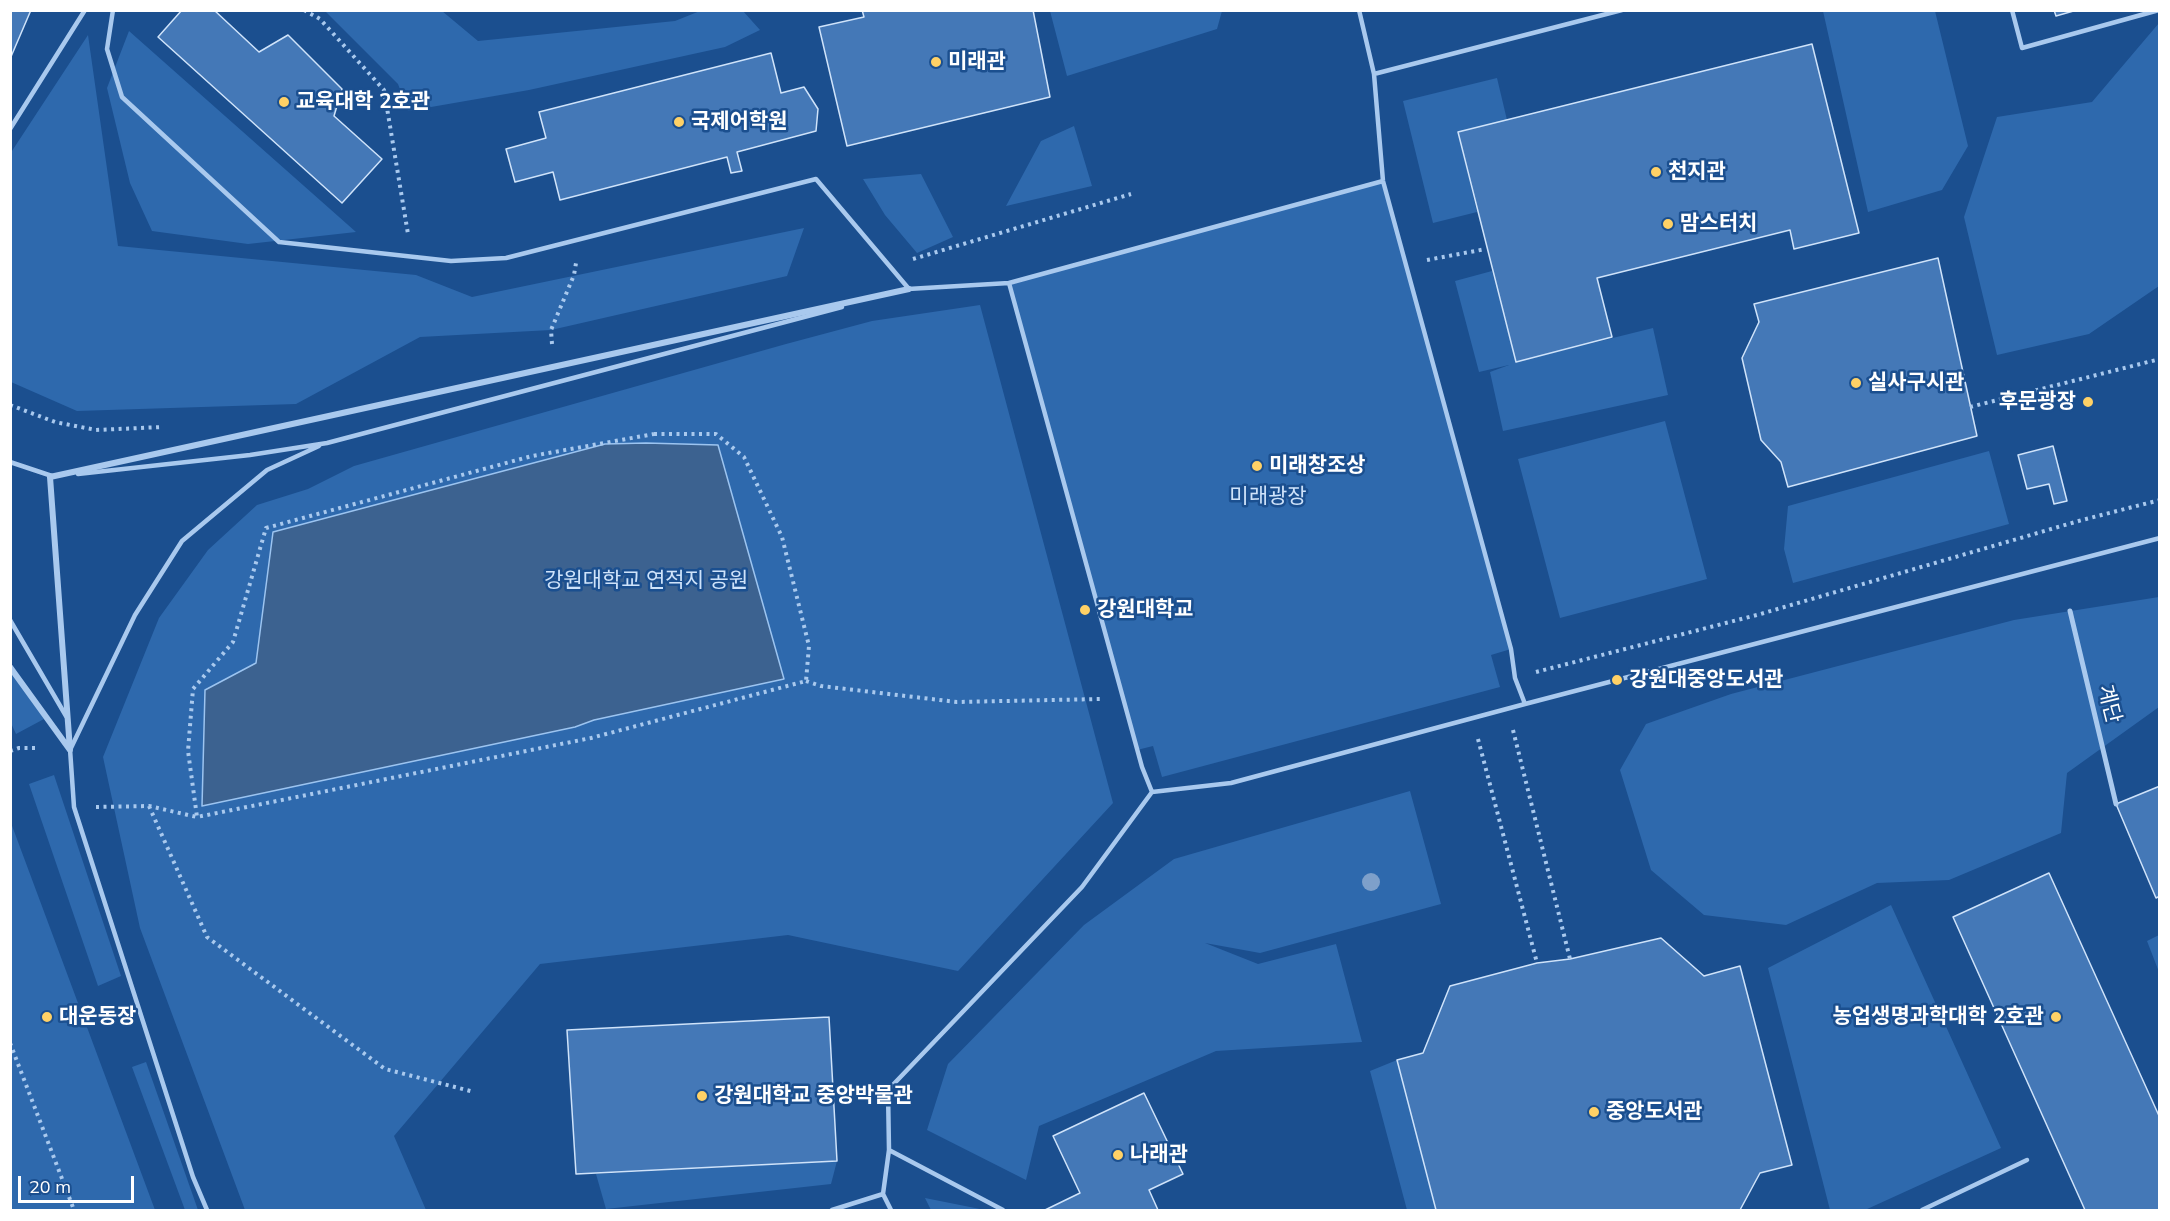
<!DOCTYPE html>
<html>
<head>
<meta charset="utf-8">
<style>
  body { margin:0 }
  #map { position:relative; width:2170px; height:1221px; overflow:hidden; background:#1b4f8f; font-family:Mulish,sans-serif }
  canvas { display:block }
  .frame { position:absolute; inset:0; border:12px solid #fff; pointer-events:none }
  .scale { position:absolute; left:18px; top:1176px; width:116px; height:27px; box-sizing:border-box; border:3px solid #fff; border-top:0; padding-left:8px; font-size:18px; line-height:21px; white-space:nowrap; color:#fff; -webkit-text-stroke:4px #1b4f8f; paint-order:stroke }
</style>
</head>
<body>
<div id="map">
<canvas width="2170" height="1221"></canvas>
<div class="frame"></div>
<div class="scale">20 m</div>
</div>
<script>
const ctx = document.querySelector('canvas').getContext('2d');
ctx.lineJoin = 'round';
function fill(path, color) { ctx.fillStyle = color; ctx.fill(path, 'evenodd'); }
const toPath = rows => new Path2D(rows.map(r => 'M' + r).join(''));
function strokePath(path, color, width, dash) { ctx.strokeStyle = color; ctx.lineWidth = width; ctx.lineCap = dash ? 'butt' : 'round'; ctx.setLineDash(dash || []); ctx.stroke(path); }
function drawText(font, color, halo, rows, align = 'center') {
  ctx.font = font + ' Mulish,"Noto Sans KR",sans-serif'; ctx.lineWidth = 5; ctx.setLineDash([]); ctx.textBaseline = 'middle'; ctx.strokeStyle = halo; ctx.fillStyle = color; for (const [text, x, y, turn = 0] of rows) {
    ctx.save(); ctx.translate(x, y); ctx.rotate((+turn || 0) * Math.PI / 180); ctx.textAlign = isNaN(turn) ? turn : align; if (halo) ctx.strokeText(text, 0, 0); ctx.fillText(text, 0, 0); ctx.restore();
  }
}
const green = toPath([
  [700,11,743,11,760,30,725,47,529,90,408,111,398,84,325,11,442,11,478,41,675,21],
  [1050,11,1050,10,1222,11,1217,29,1067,76],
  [1823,11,1935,11,1968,146,1942,190,1868,212],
  [2159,23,2159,286,2089,334,1997,355,1964,217,1997,117,2092,102],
  [129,31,356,232,248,244,152,231,130,183,107,88],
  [88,35,118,246,416,275,472,297,804,228,787,276,551,330,420,337,296,404,77,411,11,382,10,154],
  [1497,78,1507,120,1458,133,1477,212,1433,223,1403,101],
  [1074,126,1092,186,1006,206,1041,141],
  [921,174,953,237,917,253,885,215,863,179],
  [1383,181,1511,649,1491,655,1500,687,1162,777,1153,746,1137,750,1009,283],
  [1492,271,1516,362,1653,328,1668,395,1503,431,1490,372,1509,365,1479,372,1455,281],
  [980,305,1113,803,958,971,788,935,540,964,394,1136,426,1210,245,1210,140,928,103,757,159,618,208,550,257,505,308,489,354,466,786,344,872,321],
  [1665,421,1707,579,1560,618,1518,459],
  [1989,451,2009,524,1793,583,1784,549,1788,506],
  [2159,597,2159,707,2067,773,2061,833,1949,880,1877,883,1786,925,1704,915,1651,870,1620,770,1646,724,1731,694,2014,620],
  [10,664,44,719,16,734,11,723],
  [54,775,121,976,98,986,29,784],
  [1410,791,1441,904,1260,953,1205,943,1258,964,1336,944,1362,1042,1216,1051,1039,1126,1026,1180,927,1130,948,1064,1084,925,1174,859],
  [11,823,155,1210,11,1210],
  [1891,905,2001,1148,1865,1210,1830,1210,1768,968],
  [2159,935,2159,972,2147,941],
  [1397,1060,1436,1210,1407,1210,1370,1071],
  [146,1062,198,1210,185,1210,132,1067],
  [837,1161,831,1184,606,1209,596,1174],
  [925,1198,985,1210,931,1210]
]);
const water = toPath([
  [646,443,718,445,784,679,594,720,575,727,202,806,205,690,256,663,273,532,605,444,646,443]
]);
const building = toPath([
  [10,10,31,10,10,59,10,10],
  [182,10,214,10,259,52,288,35,342,89,334,116,382,159,342,203,158,37,182,10],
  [862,10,1033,10,1050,97,847,146,819,27,864,17,862,10],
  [2054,10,2077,10,2056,16,2054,10],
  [1812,44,1859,233,1794,249,1790,230,1597,278,1612,337,1516,362,1458,132,1812,44],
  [771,53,781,93,804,87,818,109,816,131,737,152,742,171,731,173,727,157,560,200,553,172,515,182,506,149,546,138,539,112,771,53],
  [1938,258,1977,436,1788,487,1781,462,1761,440,1742,358,1759,322,1754,304,1938,258],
  [2053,446,2067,501,2054,504,2049,484,2027,489,2018,455,2053,446],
  [2160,786,2160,896,2156,898,2116,804,2160,786],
  [2049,873,2160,1118,2160,1210,2085,1210,1953,917,2049,873],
  [1661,938,1704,976,1740,966,1792,1165,1760,1173,1740,1210,1436,1210,1397,1060,1423,1053,1450,986,1537,963,1570,959,1661,938],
  [829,1017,837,1161,576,1174,567,1030,829,1017],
  [1144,1093,1183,1174,1149,1190,1158,1210,1045,1210,1080,1193,1053,1136,1144,1093]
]);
const path = toPath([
  [304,10,320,19,384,90,408,234],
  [913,259,1131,194],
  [1427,260,1486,249],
  [552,344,551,330,574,275,576,263],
  [10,405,55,422,96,430,162,427],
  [1970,407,2160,359],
  [654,434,716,434,744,457,782,537,809,646,806,681,591,738,197,817,188,751,193,689,233,642,266,528,532,456,654,434],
  [1536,672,1757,615,2082,520,2160,500],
  [806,681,821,686,957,702,1101,699],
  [1513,730,1570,959],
  [1478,739,1537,963],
  [10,751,19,748,39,748],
  [149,806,207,937,385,1069,474,1092],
  [96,807,149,806,197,817],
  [10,1043,74,1210]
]);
const service = toPath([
  [113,10,107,49,122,97,279,242,451,261,506,258,816,179,909,289],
  [1359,10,1374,74,1383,181,1511,649,1515,678,1525,704],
  [2012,10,2022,48,2159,10],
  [1374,74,1622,10],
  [10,129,85,10],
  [1009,283,1142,767,1152,792],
  [908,289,1009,283,1383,181],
  [10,462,52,476],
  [78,474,250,455,327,443,842,307],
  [10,620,66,716],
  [70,749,74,807,193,1177,207,1210],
  [70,750,135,615,182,541,267,470,319,446],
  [889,1150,1003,1210],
  [832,1210,883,1194],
  [891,1210,883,1194,889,1150,888,1090,1082,887,1152,792,1231,783,1525,704,2160,538],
  [1922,1210,2027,1160]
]);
const pedestrian = toPath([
  [2070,611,2116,804]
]);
const minor = toPath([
  [10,667,70,750,50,477,909,289]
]);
const trees = [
  [1371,882]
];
const markers = [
  [936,62,6,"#ffd166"],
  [284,102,6,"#ffd166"],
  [679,122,6,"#ffd166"],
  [1656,172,6,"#ffd166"],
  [1668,224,6,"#ffd166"],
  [1856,383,6,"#ffd166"],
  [2088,402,6,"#ffd166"],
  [1257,466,6,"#ffd166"],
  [1085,610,6,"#ffd166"],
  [1617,680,6,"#ffd166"],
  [47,1017,6,"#ffd166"],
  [2056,1017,6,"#ffd166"],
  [702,1096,6,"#ffd166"],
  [1594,1112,6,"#ffd166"],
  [1118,1155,6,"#ffd166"]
];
const poiNames = [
  ["미래관",948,62],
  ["교육대학 2호관",296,102],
  ["국제어학원",691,122],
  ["천지관",1668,172],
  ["맘스터치",1680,224],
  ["실사구시관",1868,383],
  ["후문광장",2076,402,"right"],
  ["미래창조상",1269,466],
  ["강원대학교",1097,610],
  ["강원대중앙도서관",1629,680],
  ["대운동장",59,1017],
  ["농업생명과학대학 2호관",2044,1017,"right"],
  ["강원대학교 중앙박물관",714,1096],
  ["중앙도서관",1606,1112],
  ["나래관",1130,1155]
];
const parkNames = [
  ["미래광장",1268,497],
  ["강원대학교 연적지 공원",646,581]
];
const streetNames = [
  ["계단",2109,704,76]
];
fill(green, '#2e69ad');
fill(water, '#3c6290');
strokePath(water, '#9cc4f0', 1.5);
fill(building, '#4478b7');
strokePath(building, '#cfe3fa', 1.5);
strokePath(path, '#a9c9ee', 4, [3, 4.5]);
strokePath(service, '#a9c9ee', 4.5);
strokePath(pedestrian, '#a9c9ee', 5);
strokePath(minor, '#a9c9ee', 6);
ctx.fillStyle = '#7ea0ca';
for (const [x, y] of trees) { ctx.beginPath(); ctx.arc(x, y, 9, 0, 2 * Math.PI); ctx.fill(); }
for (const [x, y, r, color] of markers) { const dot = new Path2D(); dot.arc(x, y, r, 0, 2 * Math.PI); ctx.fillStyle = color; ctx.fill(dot); strokePath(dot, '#1b4f8f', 2); }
drawText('bold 21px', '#fff', '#1b4f8f', poiNames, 'left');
drawText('21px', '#cfe3fa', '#1b4f8f', parkNames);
drawText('21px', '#fff', '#1b4f8f', streetNames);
</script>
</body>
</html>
